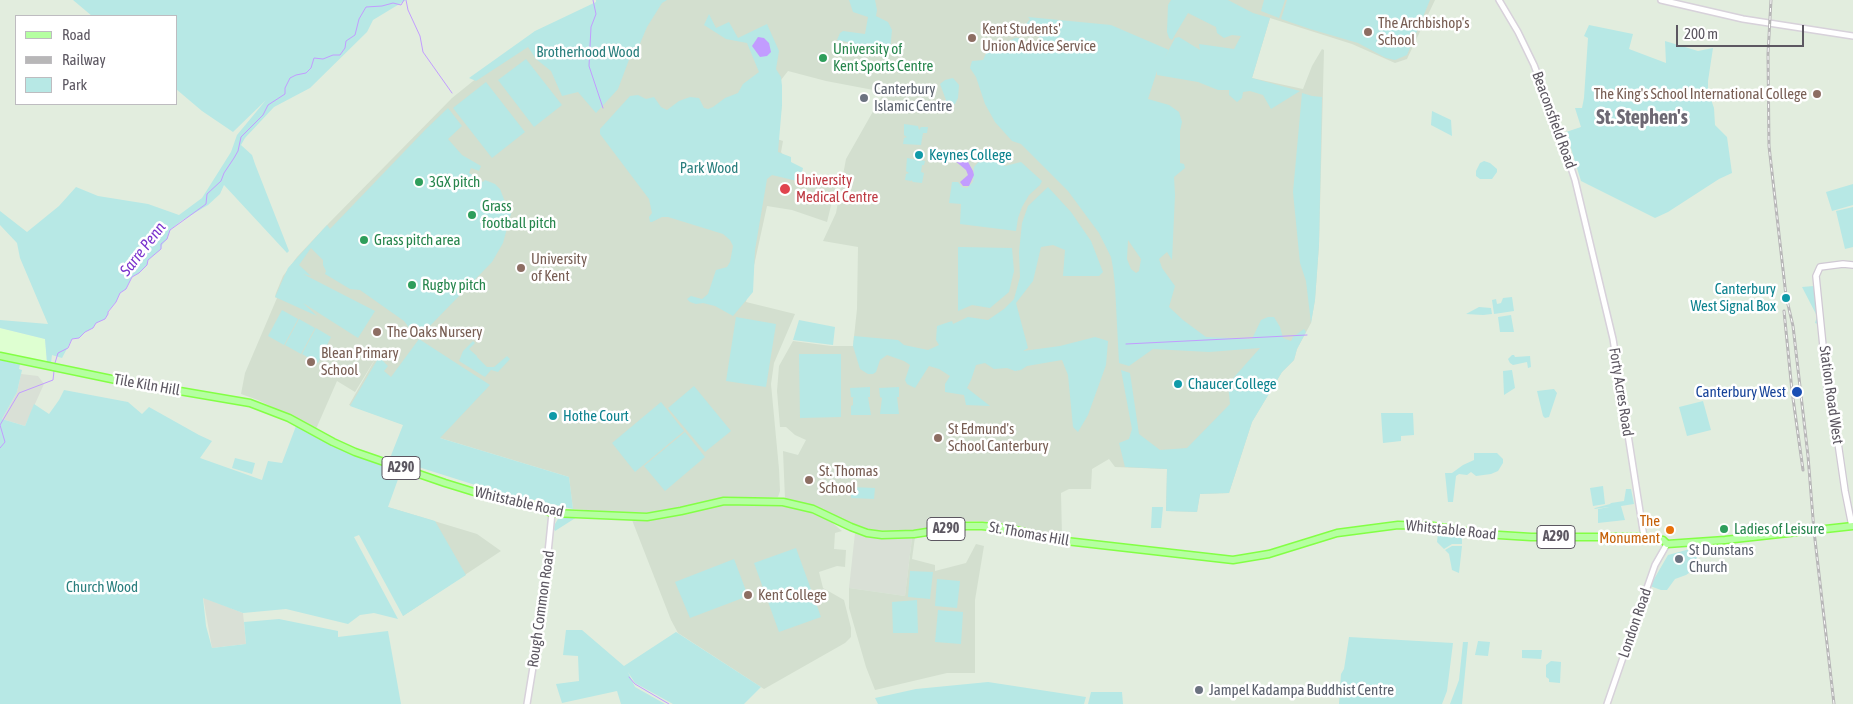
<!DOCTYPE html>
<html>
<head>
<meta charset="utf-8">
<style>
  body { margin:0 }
  #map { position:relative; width:1853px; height:704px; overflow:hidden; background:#e2edde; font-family:"Asap Condensed",sans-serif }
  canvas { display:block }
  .legend { position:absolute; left:15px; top:15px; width:162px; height:90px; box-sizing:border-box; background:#fff; border:1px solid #bebcc0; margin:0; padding:6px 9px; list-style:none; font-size:15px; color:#5c5761 }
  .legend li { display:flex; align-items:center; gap:10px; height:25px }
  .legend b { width:25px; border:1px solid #bebcc0 }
  .scale { position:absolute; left:1676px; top:25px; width:128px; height:22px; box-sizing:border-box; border:2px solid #5c5761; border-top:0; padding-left:6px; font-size:15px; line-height:18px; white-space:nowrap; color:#5c5761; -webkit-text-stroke:4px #fff; paint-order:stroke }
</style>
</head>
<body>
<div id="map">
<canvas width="1853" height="704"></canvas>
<ul class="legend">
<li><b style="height:6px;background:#b5ffa1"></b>Road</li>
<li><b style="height:6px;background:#b8b7b8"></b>Railway</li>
<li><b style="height:14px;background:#b7e8e5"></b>Park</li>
</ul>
<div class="scale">200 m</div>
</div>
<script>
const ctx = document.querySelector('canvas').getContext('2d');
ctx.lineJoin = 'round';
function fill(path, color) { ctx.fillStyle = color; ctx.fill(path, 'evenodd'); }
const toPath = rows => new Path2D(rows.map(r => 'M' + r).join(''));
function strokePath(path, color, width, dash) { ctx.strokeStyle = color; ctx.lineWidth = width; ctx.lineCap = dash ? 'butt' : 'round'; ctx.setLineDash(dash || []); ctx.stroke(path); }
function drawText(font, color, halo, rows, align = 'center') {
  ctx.font = font + ' "Asap Condensed",sans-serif'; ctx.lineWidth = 5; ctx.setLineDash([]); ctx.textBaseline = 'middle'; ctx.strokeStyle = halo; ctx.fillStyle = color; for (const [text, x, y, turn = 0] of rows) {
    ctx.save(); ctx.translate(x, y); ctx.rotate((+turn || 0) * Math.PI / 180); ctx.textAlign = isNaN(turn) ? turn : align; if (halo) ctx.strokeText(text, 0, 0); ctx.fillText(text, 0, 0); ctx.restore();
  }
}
const commercial = toPath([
  [0,328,45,339,47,363,0,352]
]);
const industrial = toPath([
  [21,374,38,376,44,384,25,426,2,419,17,392],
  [855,533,880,538,912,538,905,596,849,588],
  [203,597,243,613,246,644,212,648]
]);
const education = toPath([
  [601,0,1435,0,1407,59,1395,63,1352,44,1270,18,1252,78,1303,89,1312,66,1322,49,1324,50,1319,245,1315,300,1311,323,1297,349,1294,360,1282,372,1252,422,1229,493,1200,494,1197,512,1166,511,1167,469,1115,467,1109,459,1092,469,1091,489,1069,489,1061,493,1062,536,999,523,977,521,967,521,912,532,882,533,863,529,850,524,814,505,785,499,783,451,798,455,806,440,795,435,786,427,780,427,777,391,779,366,793,341,831,346,853,346,857,309,858,247,823,241,836,213,846,159,884,92,826,81,788,71,781,80,782,105,777,139,783,141,781,152,801,179,825,185,836,185,827,222,792,210,767,206,746,302,795,314,774,363,771,384,779,469,780,491,778,497,718,498,674,509,641,514,573,509,569,477,440,438,349,405,380,351,355,392,337,381,316,429,258,400,241,394,245,373,277,298,275,297,276,293,283,276,297,257,327,225,452,98,534,32,595,5],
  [737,503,783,505,813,512,828,519,842,531,835,533,834,549,846,550,845,567,837,566,819,572,823,588,844,600,851,628,851,637,845,643,764,689,678,633,671,620,632,520,647,520,666,517,710,506],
  [388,507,477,534,501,551,403,616],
  [915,537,912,559,935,565,935,571,966,563,976,544,984,546,975,600,975,673,947,673,875,690,866,667,849,608,849,588,905,596,912,538]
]);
const green = toPath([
  [73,0,406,0,373,20,367,32,310,88,274,107,245,138,241,145,252,155,255,164,289,251,287,253,224,185,220,194,208,205,181,221,170,230,167,239,162,245,161,249,148,260,147,265,139,273,132,277,126,289,120,293,116,302,108,311,108,314,105,319,96,323,93,328,85,332,79,338,72,339,62,358,52,355,51,363,47,363,45,339,0,328,0,320,48,324,20,258,17,243,0,225,0,211,27,232,59,206,76,187,98,196,148,204,179,215,202,198,231,152,237,135,266,100,233,132,202,111,176,89,176,16,92,16],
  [596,0,667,0,662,3,647,27,636,53,630,57,618,89,596,113,578,92,562,96,551,71,536,59,528,47,476,81,469,78,535,31,596,2],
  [849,0,875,0,877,10,876,16,888,22,892,30,890,51,837,40,840,33,843,31,865,34,868,17,853,12],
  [1171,0,1228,0,1253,13,1270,18,1252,78,1300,91,1271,109,1263,95,1250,91,1243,92,1242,98,1237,102,1229,95,1229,90,1218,90,1198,82,1157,75,1157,71,1148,99,1169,105,1179,112,1182,122,1180,131,1180,163,1184,164,1185,168,1174,177,1175,195,1172,260,1167,252,1159,259,1162,268,1175,286,1169,307,1183,320,1206,337,1252,339,1261,320,1268,317,1274,317,1280,327,1283,338,1291,341,1293,337,1304,329,1306,332,1297,349,1294,360,1282,372,1252,422,1229,493,1200,494,1197,512,1166,511,1167,469,1125,467,1119,443,1129,439,1132,429,1121,370,1130,373,1139,434,1160,450,1187,448,1230,404,1228,384,1260,348,1209,352,1153,349,1129,366,1119,363,1115,286,1113,268,1111,257,1099,233,1068,191,1021,144,1012,141,995,122,985,104,976,77,970,68,972,61,983,60,989,47,994,42,1008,42,1015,38,1021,38,1027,43,1034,44,1045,41,1040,40,1038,35,1026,28,1025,25,1030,19,1028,17,1111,25,1169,50,1163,61,1175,38,1179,37,1200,50,1199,44,1234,49,1241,36,1232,35,1224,38,1217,33,1216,27,1188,13,1172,40,1169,38,1167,32,1168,5],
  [1128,240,1141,259,1139,271,1136,273,1131,269,1127,259],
  [1264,0,1285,0,1279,18,1261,11],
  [1287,0,1430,0,1407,55,1395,60,1386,58,1358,43,1310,29,1281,19],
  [709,14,716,28,729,22,738,38,767,24,779,51,776,69,781,77,782,86,782,105,778,152,791,157,791,162,803,168,801,176,825,183,822,187,772,175,767,179,755,250,753,292,733,316,715,306,703,303,696,304,690,302,687,299,691,296,702,299,708,294,716,270,727,267,730,262,733,246,730,240,723,234,668,217,662,217,652,222,650,222,649,217,652,213,649,199,600,134,600,129,630,96,638,95,646,99,654,97,661,107,667,110,679,101,690,97,699,98,704,108,708,109,713,107,725,98,738,93,743,84,759,72,747,43,726,39,704,25],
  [1589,25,1633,34,1629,49,1666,63,1665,41,1698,51,1713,48,1708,81,1708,91,1714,108,1715,125,1727,137,1732,173,1719,179,1668,212,1655,218,1581,181,1566,132,1581,127,1575,108,1582,108,1584,98,1588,38,1584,36],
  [526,59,562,105,534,127,498,80],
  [953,78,959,85,958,98,955,104,946,107,941,103,946,100,940,84,945,80],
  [486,82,525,132,492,158,453,108],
  [1302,93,1312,96,1322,97,1319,245,1315,300,1311,323,1306,281,1300,263,1293,192],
  [448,108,462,126,448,139,462,155,481,166,479,171,471,168,469,173,483,182,485,180,495,184,500,189,505,202,512,210,503,243,492,262,424,332,419,334,410,329,404,321,360,290,350,289,325,274,326,271,323,265,323,260,311,248,299,265,311,276,303,274,375,311,358,338,303,303,317,316,275,297,288,268,327,225,330,229,426,129],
  [1432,111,1451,120,1452,136,1431,125],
  [904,124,918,126,919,130,921,127,928,127,927,133,923,133,921,145,903,144,904,138,907,137,904,135],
  [990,149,1005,166,1021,162,1042,181,1040,185,1029,195,1022,207,1018,218,1016,231,960,224,961,204,949,203,952,182,958,182,962,187,967,188,973,182,974,167],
  [907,158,925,161,924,165,922,165,921,172,924,173,922,183,913,182,911,180,911,181,905,180,906,174,909,173,906,171],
  [1484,161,1490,163,1497,169,1497,172,1492,179,1480,179,1476,176,1476,171,1480,163],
  [1853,184,1853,205,1832,211,1826,192],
  [1048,187,1071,212,1091,241,1103,272,1099,276,1063,276,1065,250,1053,245,1041,247,1033,281,1016,303,1028,348,1023,351,1060,346,1095,337,1108,341,1106,365,1088,415,1078,432,1073,427,1068,375,1062,360,1027,366,1021,370,1015,371,1007,368,994,369,985,363,976,365,971,380,967,388,990,406,966,405,964,395,945,392,945,384,950,376,939,369,929,366,915,388,907,384,905,380,910,365,904,361,887,355,880,360,876,372,873,374,868,374,860,369,853,346,854,336,898,340,904,345,928,350,939,345,936,340,937,326,952,321,953,324,968,317,988,320,1004,309,1014,299,1020,277,1019,252,1022,223,1028,206],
  [1853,207,1853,247,1845,249,1836,211],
  [958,247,1012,248,1014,271,1009,292,990,308,972,305,958,311],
  [1814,286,1818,317,1818,324,1815,323,1817,316,1802,287],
  [1512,297,1514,311,1494,314,1492,300,1496,299,1497,304,1501,303,1503,298],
  [1479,307,1491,308,1492,314,1483,315,1466,314],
  [282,310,298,319,284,345,268,336],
  [1511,315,1514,332,1500,332,1498,317],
  [736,317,776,324,766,387,726,381],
  [299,319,315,328,301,354,285,345],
  [799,320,835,327,833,345,793,340],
  [316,328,331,337,318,363,302,354],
  [419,339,490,385,440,438,569,477,573,509,491,490,390,458,403,425,350,406,379,357,388,366,384,371,391,377],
  [473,341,475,343,469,349,477,356,477,357,487,367,494,367,507,356,510,359,498,372,491,370,485,377,459,361,463,351],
  [799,354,841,354,841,417,800,418],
  [1512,355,1514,355,1515,357,1530,356,1531,367,1528,368,1527,362,1513,365,1510,363,1508,359],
  [0,360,20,364,19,369,22,370,17,392,2,419,25,426,34,404,49,414,59,400,64,390,128,402,142,414,149,407,199,435,212,441,200,458,262,480,268,461,282,463,296,426,324,441,401,471,388,507,435,521,466,575,403,616,359,535,354,537,398,619,374,613,360,615,348,624,286,609,243,613,203,598,206,626,212,648,246,644,244,622,279,619,338,631,338,637,388,631,401,704,0,704],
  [1512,370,1515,388,1504,395,1503,371],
  [694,386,731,431,705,452,668,408],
  [870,387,870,397,868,397,871,415,851,415,851,406,853,405,853,398,855,398,851,397,850,388],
  [899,387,899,397,897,397,899,414,880,414,882,398,880,397,879,388],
  [1554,389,1557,393,1549,417,1545,418,1543,416,1537,391],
  [1703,401,1711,430,1687,436,1679,407],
  [661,402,684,431,635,472,612,443],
  [1381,413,1413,413,1414,435,1401,436,1401,441,1383,443],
  [685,432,705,457,665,491,644,466],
  [1474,453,1497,453,1503,459,1503,463,1498,471,1491,474,1476,476,1471,472,1467,475,1459,474,1456,476,1453,502,1448,502,1445,473,1452,473,1463,465,1474,460],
  [235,458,255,463,252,474,232,468],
  [1603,486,1605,504,1593,506,1590,488],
  [851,487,875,488,874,499,851,498],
  [1626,489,1631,489,1634,504,1621,506,1625,520,1598,523,1598,509,1609,507,1594,509,1595,508,1610,504,1611,503,1624,501],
  [1152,507,1163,507,1161,528,1151,528],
  [563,516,577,517,555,531,554,529,555,524,558,519],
  [1438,532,1462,536,1462,544,1452,544,1444,549,1437,542],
  [1452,546,1462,546,1459,573,1452,570,1449,554,1445,550],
  [1697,547,1697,560,1692,571,1686,575,1675,579,1667,590,1661,590,1650,586,1668,555],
  [796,548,821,617,779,632,754,563],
  [734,559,748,596,690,618,675,582],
  [910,571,933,572,930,599,908,597],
  [937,579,960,581,957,608,935,606],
  [917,600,918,633,893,633,892,602],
  [938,610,963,612,961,644,935,642],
  [566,630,582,630,624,666,676,632,761,687,744,704,673,704,635,683,628,672,635,687,665,704,621,704,617,691,562,703,556,684,579,681,578,656,563,655],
  [1349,637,1453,643,1447,691,1442,704,1339,704,1341,674,1344,669],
  [1478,641,1490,642,1488,656,1475,655],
  [1463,642,1468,642,1462,704,1450,704,1459,680],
  [1522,650,1542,650,1541,659,1522,658],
  [1551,661,1561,662,1560,683,1549,682,1549,679,1546,677,1546,665],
  [988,682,1086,697,1084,704,878,704,875,698,916,689],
  [1091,692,1122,692,1123,704,1088,704]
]);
const water = toPath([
  [758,37,764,38,769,43,771,52,767,56,760,57,752,46],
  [957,153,968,162,973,171,974,175,969,186,963,186,960,182,968,175,966,170,954,160,954,156]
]);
const stream = toPath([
  [406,0,408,10,420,36,423,52,452,93],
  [593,0,596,14,591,27,589,66,603,108],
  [1126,344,1307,335],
  [55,363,58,353,68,348,72,339,79,338,85,332,93,328,96,323,105,319,108,314,108,312,116,302,120,293,126,289,132,277,139,273,147,265,148,260,161,249,161,244,167,239,170,230,206,204,207,194,221,181,224,173,234,158,238,151,241,137,263,115,268,105,285,94,285,88,290,78,296,75,306,73,311,68,314,58,323,59,333,55,340,55,345,48,346,41,355,35,359,19,366,7,382,6,393,3,401,5,404,0],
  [0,448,5,442,0,425,19,393,53,380,54,371],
  [629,677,635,684,669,704]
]);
const tertiary = toPath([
  [1499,0,1518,32,1534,65,1560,134,1575,180,1613,339,1644,537],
  [1661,0,1743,19,1853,36],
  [527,704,542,612,552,513],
  [1607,704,1648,585,1655,565,1667,544]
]);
const secondary = toPath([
  [1852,526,1845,491,1837,436,1828,396,1816,276,1820,267,1843,264,1853,265]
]);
const primary = toPath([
  [0,356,121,381,250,403,289,418,333,442,355,452,445,483,484,495,534,506,552,513,647,517,681,511,724,501,783,502,813,509,851,527,867,533,882,535,914,534,966,526,982,526,1012,529,1057,540,1233,560,1269,554,1337,533,1398,525,1433,526,1483,534,1531,537,1644,537,1663,540,1667,544,1725,540,1853,526]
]);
const rail = toPath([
  [1771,0,1768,54,1769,146,1786,296,1793,326,1808,456,1814,531,1834,704],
  [1784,311,1792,391,1803,470]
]);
const markers = [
  [1368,32,5,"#8d6e63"],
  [972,38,5,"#8d6e63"],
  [823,58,5,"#2e9e5b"],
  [1817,94,5,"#8d6e63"],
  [864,98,5,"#6b7280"],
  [919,155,5,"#0f9aa8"],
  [419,182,5,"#2e9e5b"],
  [785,189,6,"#e0444e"],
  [472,215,5,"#2e9e5b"],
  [364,240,5,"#2e9e5b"],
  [521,268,5,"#8d6e63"],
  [412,285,5,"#2e9e5b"],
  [1786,298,5,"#0f9aa8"],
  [377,332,5,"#8d6e63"],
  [311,362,5,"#8d6e63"],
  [1178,384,5,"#0f9aa8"],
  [1797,392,6,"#1a4fb4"],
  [553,416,5,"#0f9aa8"],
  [938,438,5,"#8d6e63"],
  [809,480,5,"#8d6e63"],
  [1724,529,5,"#2e9e5b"],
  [1670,530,5,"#e8710a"],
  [1679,559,5,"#6b7280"],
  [748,595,5,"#8d6e63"],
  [1199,690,5,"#6b7280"]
];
const shields = [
  [401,468,38],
  [946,529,38],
  [1556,537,38]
];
const shieldNames = [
  ["A290",401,468],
  ["A290",946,529],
  ["A290",1556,537]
];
const educationNames = [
  ["The Archbishop's",1378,23],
  ["School",1378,40],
  ["Kent Students'",982,29],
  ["Union Advice Service",982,46],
  ["The King's School International College",1807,94,"right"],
  ["University",531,259],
  ["of Kent",531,276],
  ["The Oaks Nursery",387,332],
  ["Blean Primary",321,353],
  ["School",321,370],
  ["St Edmund's",948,429],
  ["School Canterbury",948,446],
  ["St. Thomas",819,471],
  ["School",819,488],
  ["Kent College",758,595]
];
const leisureNames = [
  ["University of",833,49],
  ["Kent Sports Centre",833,66],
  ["3GX pitch",429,182],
  ["Grass",482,206],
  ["football pitch",482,223],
  ["Grass pitch area",374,240],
  ["Rugby pitch",422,285],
  ["Ladies of Leisure",1734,529]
];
const parkNames = [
  ["Brotherhood Wood",588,52],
  ["Park Wood",709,168],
  ["Church Wood",102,587]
];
const worshipNames = [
  ["Canterbury",874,89],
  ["Islamic Centre",874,106],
  ["St Dunstans",1689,550],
  ["Church",1689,567],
  ["Jampel Kadampa Buddhist Centre",1209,690]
];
const streetNames = [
  ["Beaconsfield Road",1554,120,70],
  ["Tile Kiln Hill",147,385,10],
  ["Forty Acres Road",1621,392,81],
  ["Station Road West",1831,395,82],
  ["Whitstable Road",519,502,13],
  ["Whitstable Road",1451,530,6],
  ["St. Thomas Hill",1029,534,10],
  ["Rough Common Road",541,609,-82],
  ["London Road",1635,623,-71]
];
const cultureNames = [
  ["Keynes College",929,155],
  ["Canterbury",1776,289,"right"],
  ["West Signal Box",1776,306,"right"],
  ["Chaucer College",1188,384],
  ["Hothe Court",563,416]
];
const healthNames = [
  ["University",796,180],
  ["Medical Centre",796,197]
];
const transitNames = [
  ["Canterbury West",1786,392]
];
const foodNames = [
  ["The",1660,521],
  ["Monument",1660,538]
];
const waterNames = [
  ["Sarre Penn",143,249,-52]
];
const districtNames = [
  ["St. Stephen's",1642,118]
];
fill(commercial, '#deffd1');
fill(industrial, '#d9e0d6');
fill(education, '#d3dfcf');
fill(green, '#b7e8e5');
fill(water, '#c29cff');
strokePath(stream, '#c29cff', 1);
strokePath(tertiary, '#d7d1da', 8);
strokePath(secondary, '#d0c9d4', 8);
strokePath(primary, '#83ff45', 9);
strokePath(tertiary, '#fff', 5);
strokePath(secondary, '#fff', 5.5);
strokePath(primary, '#b5ffa1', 6);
strokePath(rail, '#b8b7b8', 3);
strokePath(rail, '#fff', 1, [4]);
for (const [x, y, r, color] of markers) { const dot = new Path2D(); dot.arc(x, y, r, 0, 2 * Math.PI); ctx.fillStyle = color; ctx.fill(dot); strokePath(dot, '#fff', 2); }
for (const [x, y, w] of shields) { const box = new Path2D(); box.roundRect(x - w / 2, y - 11.5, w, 23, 4); ctx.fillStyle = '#fff'; ctx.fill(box); strokePath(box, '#5c5761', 1); }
drawText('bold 14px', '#5c5761', null, shieldNames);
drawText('15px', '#785e54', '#fff', educationNames, 'left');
drawText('15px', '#27864d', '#fff', leisureNames, 'left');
drawText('15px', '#2a7f7e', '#fff', parkNames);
drawText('15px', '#5b616d', '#fff', worshipNames, 'left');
drawText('15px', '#5c5761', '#fff', streetNames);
drawText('15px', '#0d838f', '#fff', cultureNames, 'left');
drawText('15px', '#be3a42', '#fff', healthNames, 'left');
drawText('15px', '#164399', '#fff', transitNames, 'right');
drawText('15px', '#c56008', '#fff', foodNames, 'right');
drawText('italic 16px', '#7a33cd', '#fff', waterNames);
drawText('bold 20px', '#6d6873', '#fff', districtNames);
</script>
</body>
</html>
